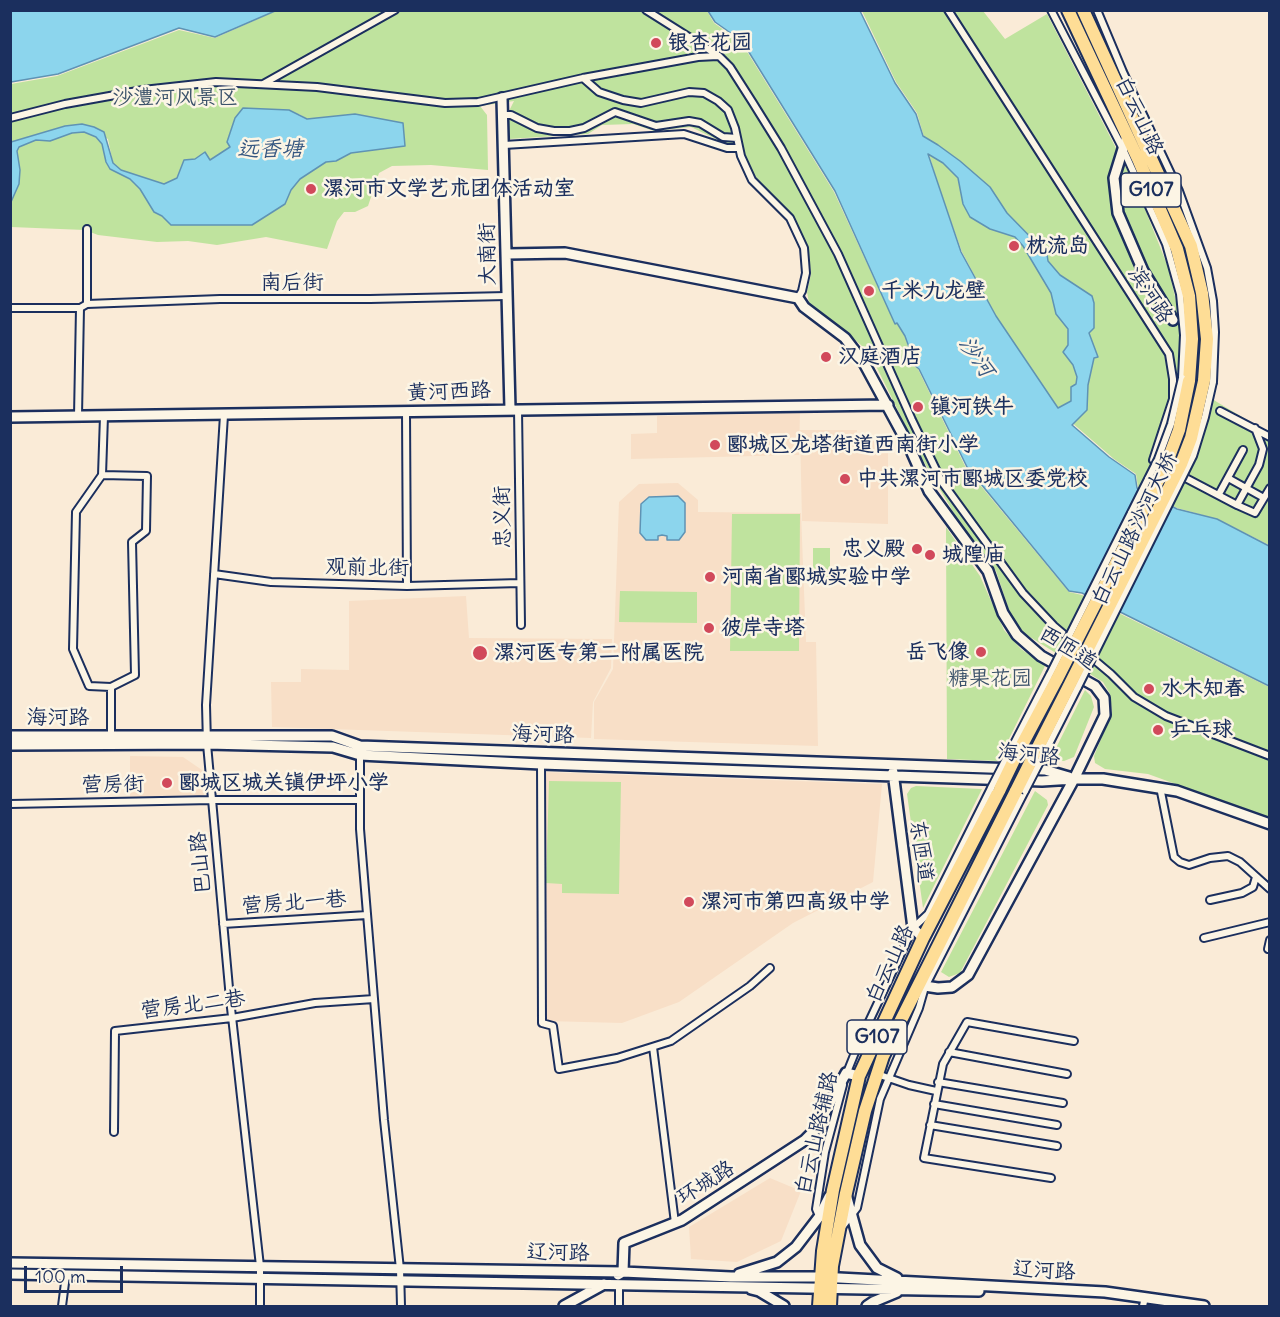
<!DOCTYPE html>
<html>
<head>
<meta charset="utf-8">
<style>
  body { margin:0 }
  #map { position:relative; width:1280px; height:1317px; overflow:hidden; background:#faebd7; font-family:Delius,sans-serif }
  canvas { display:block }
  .frame { position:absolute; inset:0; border:12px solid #1b2f5e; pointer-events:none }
  .scale { position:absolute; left:24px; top:1266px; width:99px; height:27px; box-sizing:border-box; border:3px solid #1b2f5e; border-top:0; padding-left:8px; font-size:18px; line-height:21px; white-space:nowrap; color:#1b2f5e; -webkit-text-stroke:4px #fcf5e5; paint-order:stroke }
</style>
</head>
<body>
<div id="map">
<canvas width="1280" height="1317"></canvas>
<div class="frame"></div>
<div class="scale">100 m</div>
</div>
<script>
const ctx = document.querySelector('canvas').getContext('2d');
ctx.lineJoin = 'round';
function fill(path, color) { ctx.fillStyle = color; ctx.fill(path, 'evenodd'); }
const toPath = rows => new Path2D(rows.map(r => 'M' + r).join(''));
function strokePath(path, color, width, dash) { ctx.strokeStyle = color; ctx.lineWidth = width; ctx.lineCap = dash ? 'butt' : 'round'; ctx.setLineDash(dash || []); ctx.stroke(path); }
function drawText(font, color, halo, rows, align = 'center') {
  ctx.font = font + ' Delius,"LXGW WenKai TC",sans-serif'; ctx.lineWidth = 5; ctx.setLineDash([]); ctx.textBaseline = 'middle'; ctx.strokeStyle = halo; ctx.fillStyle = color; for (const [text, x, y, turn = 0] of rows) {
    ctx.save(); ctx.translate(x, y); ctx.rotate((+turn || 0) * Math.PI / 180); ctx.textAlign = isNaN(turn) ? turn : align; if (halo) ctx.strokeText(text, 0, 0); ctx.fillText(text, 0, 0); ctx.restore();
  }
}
const built = toPath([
  [800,413,799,455,631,459,631,434,657,433,657,416],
  [800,430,857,430,857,435,888,436,888,524,802,521],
  [678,483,698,500,698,512,801,513,806,642,816,642,818,746,594,739,594,702,613,669,619,502,639,484],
  [466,596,469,638,612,639,611,668,593,702,591,738,272,727,271,682,301,682,301,669,349,670,349,601],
  [130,756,183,757,202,770,204,797,130,799],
  [544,772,882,784,873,882,793,923,679,1002,622,1023,546,1021],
  [770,1178,801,1191,781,1241,737,1262,691,1259,689,1227]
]);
const green = toPath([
  [278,10,707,11,714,23,741,42,834,192,895,324,897,323,905,336,909,350,907,352,914,366,918,369,966,468,1069,592,1082,595,1269,687,1269,818,1148,774,1105,769,1095,763,1094,756,1112,712,1110,694,1103,682,1025,634,1011,616,996,571,966,534,921,457,876,366,862,346,843,329,809,303,807,292,811,274,808,247,796,221,755,176,745,155,743,145,733,146,722,142,691,127,654,131,633,124,602,125,588,134,509,139,509,111,514,101,480,106,487,115,488,170,431,165,392,166,379,173,368,206,355,212,344,212,337,221,327,249,266,237,217,245,188,241,157,242,98,235,85,230,11,227,10,202,19,184,17,151,19,147,36,140,50,141,72,133,84,132,96,137,102,144,106,162,110,169,130,179,140,189,154,212,162,216,285,204,291,190,300,179,326,162,336,161,351,153,378,149,403,123,355,114,307,119,299,114,230,134,227,142,230,147,210,160,184,160,177,178,164,184,121,170,113,163,108,139,82,124,65,126,11,142,11,84,57,76,179,30,215,38],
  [862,11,983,11,1005,39,1047,14,1137,189,1168,267,1176,301,1180,335,1179,376,1217,402,1269,433,1269,545,1217,519,1177,508,1138,487,1136,474,1114,459,1070,421,1051,400,996,316,962,252,939,188,917,113,896,82],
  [732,514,800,514,799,651,730,651],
  [946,527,980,576,1004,630,1021,649,1045,666,998,761,947,759],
  [813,548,830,548,830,578,813,579],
  [620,591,697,592,697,623,619,622],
  [1085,690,1091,696,1094,707,1074,757,1064,761,1050,760],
  [549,781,621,782,619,894,562,893,562,884,546,883],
  [916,786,982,789,923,908,907,794,911,788],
  [1035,791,1047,800,1048,805,960,973,949,977,941,972]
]);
const water = toPath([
  [11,10,275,10,275,11,215,37,179,28,58,74,11,82,11,10],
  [708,11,860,11,895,83,916,114,923,136,938,145,960,161,990,187,1007,213,1047,254,1048,261,1060,275,1092,296,1094,303,1094,328,1089,333,1098,357,1094,358,1088,385,1087,410,1072,425,1109,457,1135,475,1137,488,1177,509,1217,519,1269,546,1269,686,1082,593,1069,591,967,467,919,369,914,365,908,352,910,350,905,336,897,323,895,324,835,191,742,41,715,22,708,11],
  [928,154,943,163,958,178,963,204,970,217,990,229,1015,237,1023,246,1051,293,1056,314,1068,329,1068,345,1063,352,1073,365,1077,377,1076,384,1071,387,1071,401,1058,408,996,316,961,252,928,154],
  [243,108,289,110,307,119,355,114,403,123,405,146,351,153,336,161,326,162,300,179,291,190,285,204,252,225,171,225,162,216,154,212,140,189,130,179,110,169,106,162,102,144,96,137,84,132,72,133,50,141,36,140,19,147,17,151,20,170,19,184,11,202,11,142,65,126,82,124,94,127,104,132,113,163,121,170,164,184,177,178,184,160,195,159,205,152,210,160,230,147,227,142,235,118,243,108],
  [678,496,685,503,685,532,679,540,667,540,667,536,662,535,658,536,658,540,646,540,640,533,641,504,649,497,678,496]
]);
const street = toPath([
  [646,10,719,56,730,67,753,103,781,148,838,254,912,420,942,482,1023,593,1054,626,1111,674,1134,697,1166,716,1270,756],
  [948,10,1169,354,1173,379,1173,399,1153,460,1167,468],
  [1051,10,1123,149,1166,244,1180,294,1184,335,1182,378],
  [1097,10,1123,72,1179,191,1207,268,1213,301,1215,332,1213,382],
  [583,78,599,92,623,100,641,103,689,92,704,93,718,101,728,110,735,128,741,156,752,180,790,218,804,248,806,273,802,291,798,298],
  [263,84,395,10],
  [503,115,511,115,537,128,554,131,570,131,584,128,615,112,656,126,689,121,700,123,723,137,737,138],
  [10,118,65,104,143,90,216,82,317,87,445,103,478,102,583,78,698,57,718,56],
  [504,145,684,134,727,148,739,148],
  [87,229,87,304],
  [10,308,80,308],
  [80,308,87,304,220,299,370,299,507,296],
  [518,409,521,625],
  [1220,411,1270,437],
  [406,412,407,586],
  [224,415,206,705,207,744,230,999,260,1266,260,1306],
  [78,416,80,308],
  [1178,474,1237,505,1259,465,1263,449,1255,428],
  [102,475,147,476,146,531,132,542,135,675,111,687,89,686,73,649,76,512,102,475,104,416],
  [1228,478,1264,498],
  [1219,494,1243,450],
  [1237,505,1255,513,1270,488],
  [214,574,271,582,407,586,520,583],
  [111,687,111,737],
  [360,753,360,829,384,1120,400,1269,401,1306],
  [1007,757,1050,674],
  [1041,760,1078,687],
  [541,764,542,1023,553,1026,559,1069,617,1058,671,1041,750,986,770,968],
  [1160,787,1174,857,1180,862,1189,865,1210,858,1228,856,1240,862,1270,889],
  [10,804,212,800,360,800],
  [1210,900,1242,893,1253,887,1256,877],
  [223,924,367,915],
  [1204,938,1270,922],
  [1268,949,1270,940],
  [653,1047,675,1223],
  [949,1052,1067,1074],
  [877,1074,909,1085,936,1091],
  [846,1075,858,1045,913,928,928,914,991,788],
  [938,1082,1063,1103],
  [934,1104,1057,1125],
  [930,1125,1057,1146],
  [114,1132,115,1031,232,1018,315,1003,374,999],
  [1051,1178,924,1158,943,1064,967,1022,1074,1041],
  [820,1218,816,1209,825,1152,843,1085],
  [843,1226,857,1208,880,1099,919,1008,925,987,1025,791],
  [619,1284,619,1306],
  [62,1306,66,1275],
  [1143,1306,1145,1297]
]);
const secondary = toPath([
  [502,98,510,409],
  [1127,136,1114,178,1118,213,1143,271,1173,320],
  [507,254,565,253,798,298,804,307,845,338,864,363,909,446,929,491,988,571,1003,613,1017,635,1041,656,1095,686,1104,698,1105,715,1074,779,968,975,952,987,938,988,918,985],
  [10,417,888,405],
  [10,736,332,736,360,746,1045,770,1069,777],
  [10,745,207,744,333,747,360,755,541,764,1042,781,1074,779,1103,779,1177,791,1270,824],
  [893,772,913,928,923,938],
  [847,1198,860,1245,877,1268,897,1278],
  [10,1263,623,1272,731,1277,820,1277,1105,1292,1204,1306],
  [10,1274,979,1291],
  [739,1274,777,1262,796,1247,819,1217,829,1197],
  [618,1275,623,1272,624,1243,682,1220,805,1140,816,1129,846,1073,859,1076],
  [751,1289,759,1291,784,1306],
  [564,1306,604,1284],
  [867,1306,873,1302,897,1292]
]);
const highway = toPath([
  [1068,10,1139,161,1177,249,1189,296,1192,339,1189,381],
  [1083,10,1191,246,1202,293,1207,339,1204,381],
  [1015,758,1057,679],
  [1032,759,1070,684],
  [819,1306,823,1251,833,1190,859,1076,923,938,1000,789],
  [830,1306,832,1266,846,1193,865,1111,883,1056,1016,791]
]);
const streetBridge = toPath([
  [1050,674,1158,459,1171,424,1182,378],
  [1078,687,1193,456,1205,417,1213,382],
  [991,788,1007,757],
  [1025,791,1041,760]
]);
const highwayBridge = toPath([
  [1057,679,1166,465,1179,430,1189,381],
  [1070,684,1181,464,1191,438,1204,381],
  [1000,789,1015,758],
  [1016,791,1032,759]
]);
const markers = [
  [656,43,6,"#d1495b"],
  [311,189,6,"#d1495b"],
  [1014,246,6,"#d1495b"],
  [869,291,6,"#d1495b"],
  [826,357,6,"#d1495b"],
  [918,407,6,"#d1495b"],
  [715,445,6,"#d1495b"],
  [845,479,6,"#d1495b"],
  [917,549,6,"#d1495b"],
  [930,555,6,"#d1495b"],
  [710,577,6,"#d1495b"],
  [709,628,6,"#d1495b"],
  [981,652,6,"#d1495b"],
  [480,653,8,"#d1495b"],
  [1149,689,6,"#d1495b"],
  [1158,730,6,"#d1495b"],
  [167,783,6,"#d1495b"],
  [689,902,6,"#d1495b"]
];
const shields = [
  [1151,190,60],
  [877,1037,60]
];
const shieldNames = [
  ["G107",1151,190],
  ["G107",877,1037]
];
const poiNames = [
  ["银杏花园",668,43],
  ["漯河市文学艺术团体活动室",323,189],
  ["枕流岛",1026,246],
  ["千米九龙壁",881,291],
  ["汉庭酒店",838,357],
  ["镇河铁牛",930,407],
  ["郾城区龙塔街道西南街小学",727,445],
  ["中共漯河市郾城区委党校",857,479],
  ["忠义殿",905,549,"right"],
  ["城隍庙",942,555],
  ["河南省郾城实验中学",722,577],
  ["彼岸寺塔",721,628],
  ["岳飞像",969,652,"right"],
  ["漯河医专第二附属医院",494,653],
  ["水木知春",1161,689],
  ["乒乓球",1170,730],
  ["郾城区城关镇伊坪小学",179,783],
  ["漯河市第四高级中学",701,902]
];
const parkNames = [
  ["沙澧河风景区",175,98],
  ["糖果花园",990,679]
];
const streetNames = [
  ["白云山路",1139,116,65],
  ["大南街",488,254,-91],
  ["南后街",292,283],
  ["滨河路",1150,295,57],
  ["黄河西路",449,392,-2],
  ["忠义街",503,517,-91],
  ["白云山路沙河大桥",1135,529,-64],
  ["观前北街",367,568,1],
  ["西匝道",1068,648,32],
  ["海河路",58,718],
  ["海河路",543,735,2],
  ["海河路",1029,755,6],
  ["营房街",113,785,-1],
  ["东匝道",921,851,82],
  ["巴山路",201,863,-95],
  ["营房北一巷",294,903,-4],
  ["白云山路",890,964,-65],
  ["营房北二巷",193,1005,-7],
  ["白云山路辅路",817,1133,-77],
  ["环城路",706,1183,-32],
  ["辽河路",558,1253,1],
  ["辽河路",1044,1271,3]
];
const waterNames = [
  ["远香塘",270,150],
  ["沙河",976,357,55]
];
fill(built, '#f8dfc7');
fill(green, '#bfe39e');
fill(water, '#8cd5ed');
strokePath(water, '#5f93b4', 1.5);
strokePath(street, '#1b2f5e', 10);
strokePath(secondary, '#1b2f5e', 14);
strokePath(highway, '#1b2f5e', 16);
strokePath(street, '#fcf5e5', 6);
strokePath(secondary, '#fcf5e5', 9);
strokePath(highway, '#fedd96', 12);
strokePath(streetBridge, '#1b2f5e', 10, []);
strokePath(highwayBridge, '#1b2f5e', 16, []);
strokePath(streetBridge, '#fcf5e5', 6);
strokePath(highwayBridge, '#fedd96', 12);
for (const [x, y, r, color] of markers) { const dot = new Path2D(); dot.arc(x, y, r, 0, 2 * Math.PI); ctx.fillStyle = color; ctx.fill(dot); strokePath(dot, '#fcf5e5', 2); }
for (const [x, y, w] of shields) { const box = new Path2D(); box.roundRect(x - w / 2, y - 17, w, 34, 4.5); ctx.fillStyle = '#fcf5e5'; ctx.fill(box); strokePath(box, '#1b2f5e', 1.5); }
drawText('bold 20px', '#1b2f5e', null, shieldNames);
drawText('bold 21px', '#1b2f5e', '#fcf5e5', poiNames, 'left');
drawText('21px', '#3c536b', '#fcf5e5', parkNames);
drawText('21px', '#1b2f5e', '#fcf5e5', streetNames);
drawText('italic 22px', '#375882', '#fcf5e5', waterNames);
</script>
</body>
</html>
